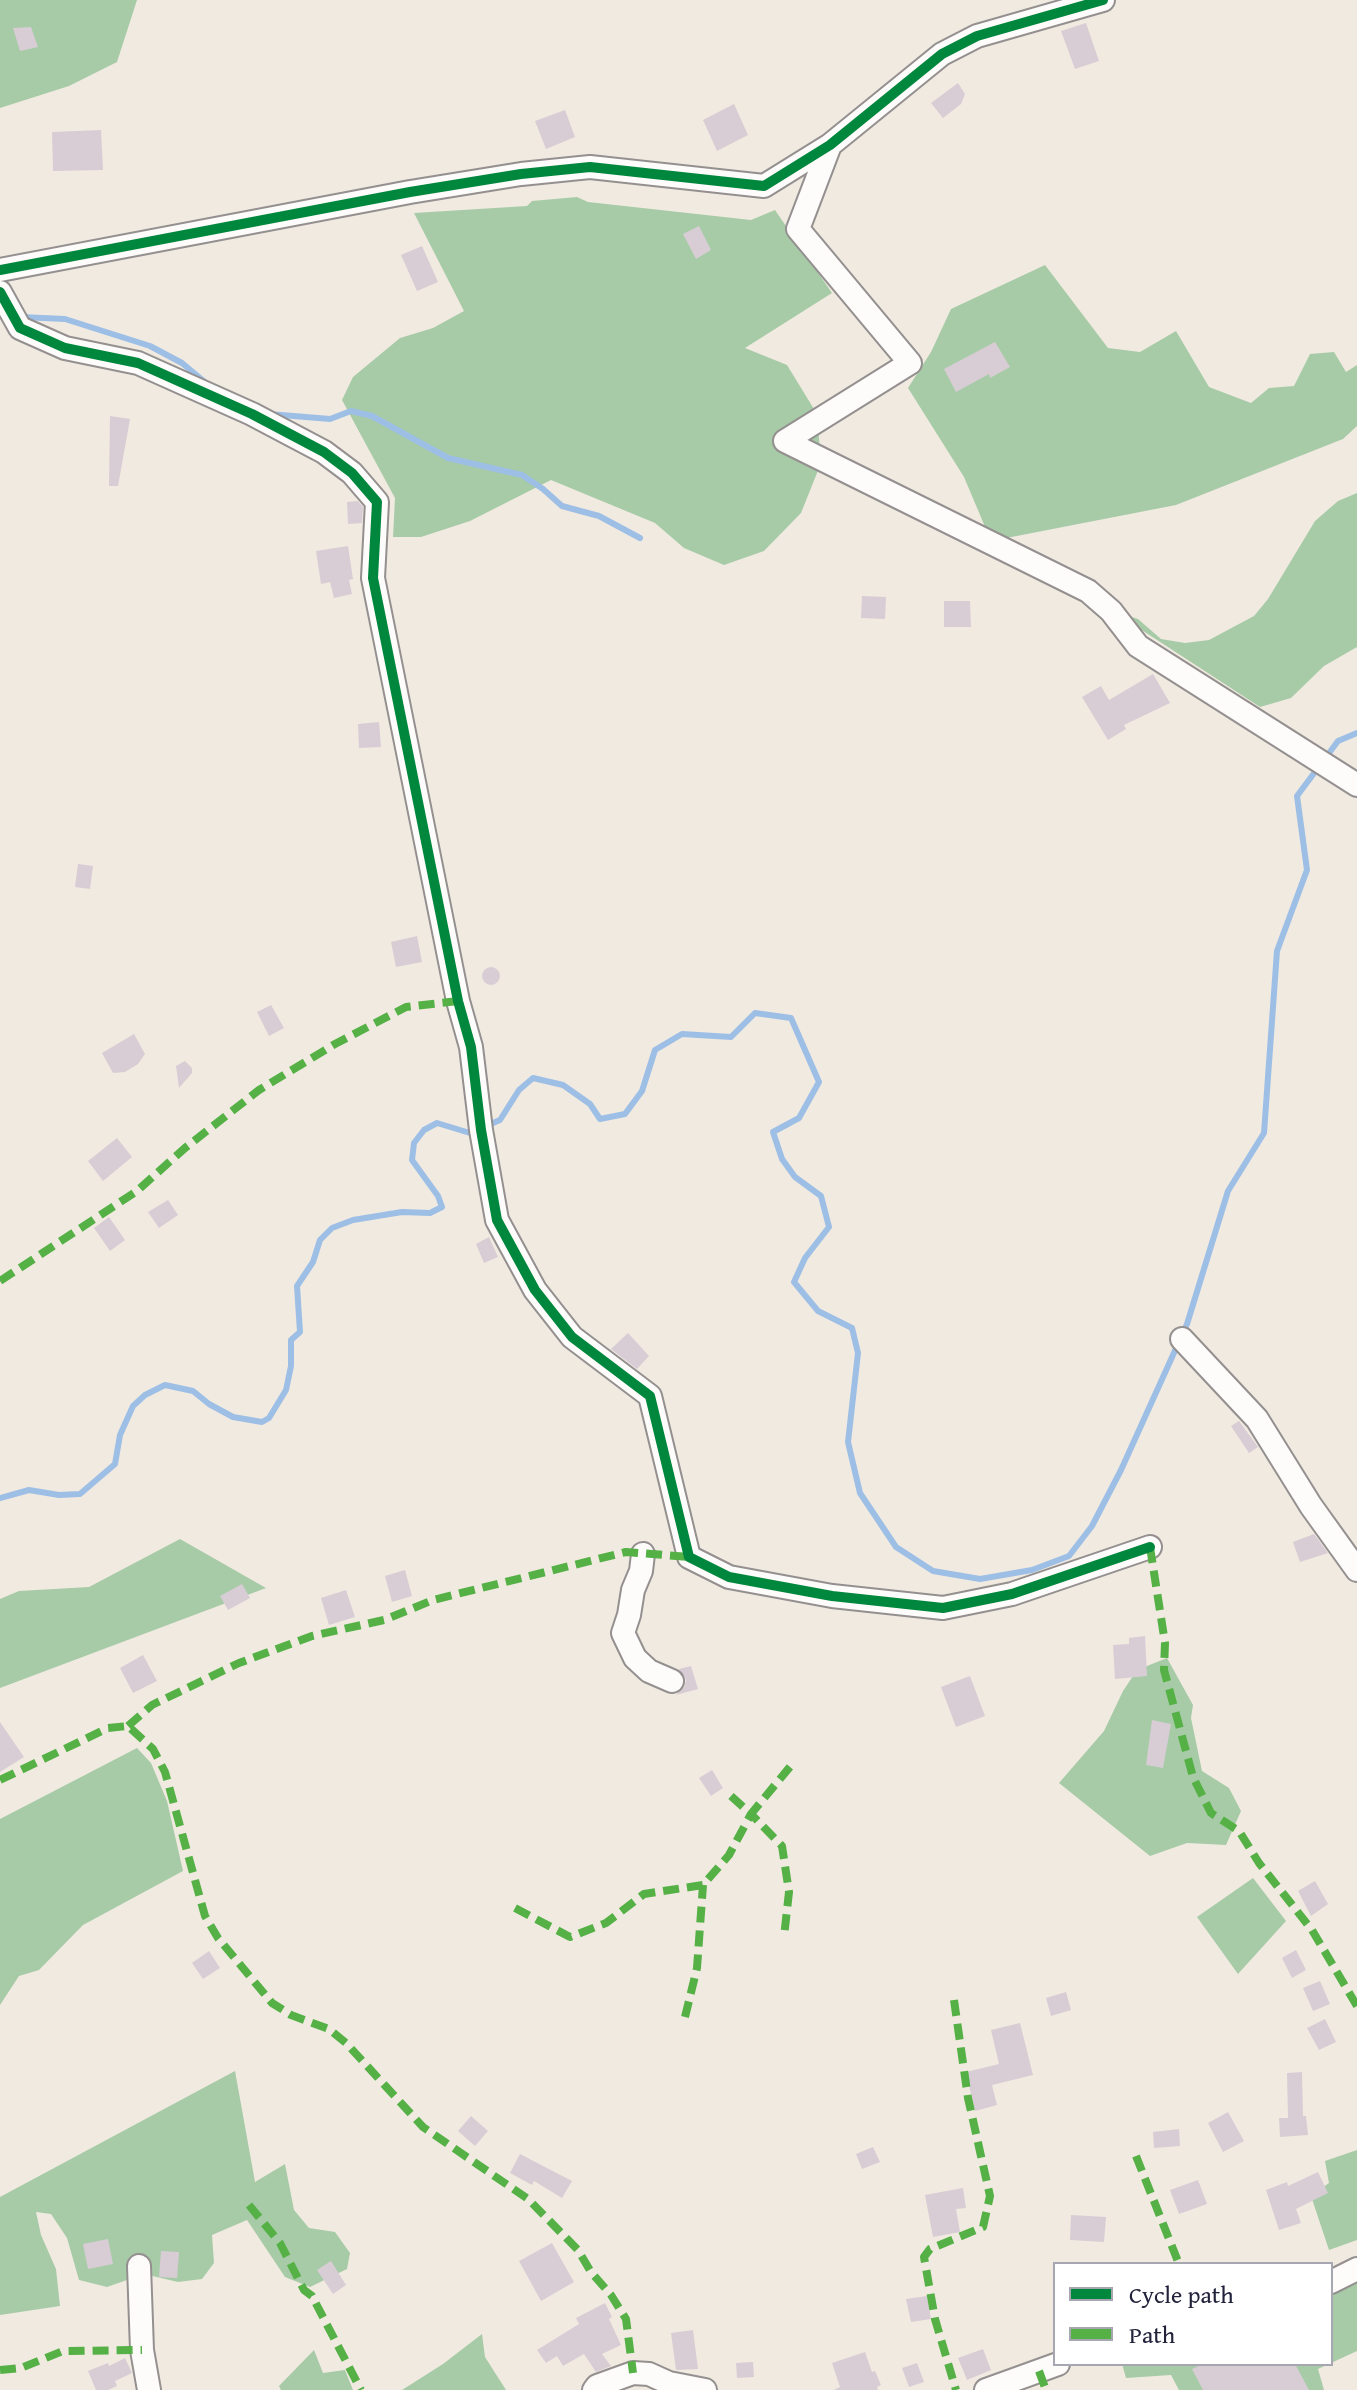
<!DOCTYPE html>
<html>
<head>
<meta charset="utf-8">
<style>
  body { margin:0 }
  #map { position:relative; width:1357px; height:2390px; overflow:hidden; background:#f1eae1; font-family:"Gentium Book Plus",serif }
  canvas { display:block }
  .legend { position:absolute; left:1053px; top:2262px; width:280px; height:104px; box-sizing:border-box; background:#fff; border:2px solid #a7a7b1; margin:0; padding:10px 14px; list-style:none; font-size:24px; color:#22223b }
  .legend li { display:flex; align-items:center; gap:16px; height:40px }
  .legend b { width:40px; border:2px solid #a7a7b1 }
</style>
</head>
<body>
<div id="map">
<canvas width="1357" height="2390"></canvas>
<ul class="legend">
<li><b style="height:10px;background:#00873e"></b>Cycle path</li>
<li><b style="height:10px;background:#55b146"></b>Path</li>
</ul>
</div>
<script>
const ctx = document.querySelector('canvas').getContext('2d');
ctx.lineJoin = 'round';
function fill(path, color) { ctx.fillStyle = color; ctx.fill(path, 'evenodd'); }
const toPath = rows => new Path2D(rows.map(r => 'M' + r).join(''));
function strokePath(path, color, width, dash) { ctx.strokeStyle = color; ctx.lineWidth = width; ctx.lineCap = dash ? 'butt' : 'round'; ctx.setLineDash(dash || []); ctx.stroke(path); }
const forest = toPath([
  [0,0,137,0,117,62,69,86,0,108],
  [577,197,588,202,751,220,775,210,832,293,745,348,787,365,817,414,821,463,801,513,764,551,724,565,684,548,655,523,551,480,470,521,421,537,393,537,395,498,342,400,353,377,400,338,433,328,464,311,414,213,527,206,532,201],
  [1045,265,1108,348,1140,352,1176,331,1209,387,1251,403,1269,388,1294,386,1310,354,1334,352,1346,372,1357,365,1357,426,1343,439,1176,505,991,541,964,477,908,388,931,352,951,309],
  [1357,493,1357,647,1324,666,1291,698,1260,707,1111,610,1138,619,1161,639,1185,643,1209,640,1254,616,1268,599,1315,521,1338,501],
  [180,1539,266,1588,0,1688,0,1599,19,1591,89,1587],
  [1167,1658,1193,1705,1191,1718,1202,1771,1229,1788,1241,1811,1226,1845,1187,1843,1150,1856,1059,1783,1104,1731,1123,1691,1137,1670],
  [137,1748,151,1763,167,1801,183,1871,83,1925,39,1970,19,1976,0,2005,0,1819],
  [1253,1878,1286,1921,1238,1974,1197,1917],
  [235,2071,255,2182,285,2164,294,2210,309,2228,335,2232,350,2253,347,2269,310,2287,285,2277,247,2220,212,2235,214,2263,202,2279,178,2282,144,2274,107,2287,79,2280,67,2238,51,2214,36,2212,41,2235,56,2269,60,2306,0,2315,0,2197],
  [1357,2150,1357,2240,1329,2250,1311,2196,1329,2183,1325,2161],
  [1357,2265,1357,2351,1331,2363,1331,2275],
  [482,2334,485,2357,506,2390,402,2390,443,2364],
  [314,2350,323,2373,345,2370,353,2390,281,2390,279,2386],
  [1122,2364,1329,2364,1318,2369,1324,2390,1179,2390,1171,2375,1126,2378]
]);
const stream = toPath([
  [21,317,65,319,150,346,182,363,206,383],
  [269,414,330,419,351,411,372,416,448,458,522,475,543,489,562,506,599,516,640,538],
  [486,1126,500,1120,519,1090,533,1078,563,1085,590,1104,600,1119,625,1114,642,1091,655,1050,682,1034,731,1037,755,1013,791,1018,819,1082,799,1118,773,1132,782,1159,795,1177,821,1196,829,1227,805,1258,794,1282,818,1311,852,1328,858,1353,848,1442,860,1493,896,1547,933,1571,980,1579,1032,1570,1069,1556,1092,1526,1121,1470,1187,1324,1228,1191,1264,1133,1277,951,1307,870,1297,796,1338,741,1357,733],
  [0,1498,29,1490,59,1495,80,1494,115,1464,120,1435,133,1406,145,1395,165,1385,193,1391,209,1404,233,1417,262,1422,269,1418,286,1390,291,1366,291,1340,300,1332,297,1286,313,1262,320,1240,332,1228,353,1220,402,1212,430,1213,442,1207,438,1196,412,1160,414,1143,424,1130,437,1123,470,1133,476,1131]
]);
const building = toPath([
  [1086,23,1099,61,1075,69,1061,31],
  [31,27,38,47,20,51,13,28],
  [958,83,965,94,961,104,943,118,931,103],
  [734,104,748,135,717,151,703,120],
  [565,110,575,137,546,149,535,121],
  [101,130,103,170,53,171,52,132],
  [699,226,711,250,696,259,683,234],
  [422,246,438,282,417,291,401,255],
  [995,342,1010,367,990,378,989,374,956,392,944,369],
  [110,416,130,419,118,486,109,486],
  [358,501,363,507,362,523,348,524,347,502],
  [348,546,353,579,349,580,352,594,334,598,330,582,321,584,316,551],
  [862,596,886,597,885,619,861,618],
  [944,601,970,601,971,627,944,627],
  [1153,674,1170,703,1124,725,1126,729,1108,740,1082,697,1101,686,1109,700],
  [379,722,381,747,359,748,358,724],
  [78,864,93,866,90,889,75,887],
  [417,936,422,962,396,967,391,942],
  '482 976a9 9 0 1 1 18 0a9 9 0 1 1-18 0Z',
  [271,1005,284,1028,269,1036,257,1012],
  [134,1034,145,1054,138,1064,125,1072,113,1073,102,1053],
  [185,1061,192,1068,192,1073,179,1088,176,1066],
  [117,1138,132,1157,103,1181,88,1161],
  [168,1200,178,1215,159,1228,148,1212],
  [109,1217,125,1240,110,1251,94,1228],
  [489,1237,498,1257,484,1263,476,1244],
  [628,1333,649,1356,637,1369,611,1349],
  [1239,1421,1258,1447,1249,1453,1231,1426],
  [1314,1534,1328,1553,1300,1562,1293,1542],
  [405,1570,412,1596,392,1602,385,1576],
  [242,1584,250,1598,228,1610,220,1596],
  [346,1590,355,1617,329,1625,321,1598],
  [1145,1636,1147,1676,1115,1679,1113,1645,1129,1644,1129,1638],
  [143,1655,157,1681,133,1693,120,1668],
  [691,1666,698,1689,676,1695,684,1687,686,1680,679,1669],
  [970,1676,985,1716,956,1727,941,1687],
  [1152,1720,1171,1724,1163,1768,1146,1765],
  [0,1722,24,1757,0,1772],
  [712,1770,723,1788,711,1796,699,1778],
  [1315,1881,1328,1904,1311,1916,1298,1891],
  [1296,1950,1306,1970,1292,1978,1282,1958],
  [209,1951,220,1968,203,1979,192,1963],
  [1320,1981,1330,2004,1313,2011,1303,1988],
  [1066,1992,1071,2010,1051,2016,1046,1998],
  [1325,2019,1336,2042,1319,2050,1307,2028],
  [1020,2023,1033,2075,992,2085,997,2105,975,2111,966,2072,999,2064,991,2030],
  [1302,2072,1303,2116,1306,2116,1308,2135,1280,2137,1279,2118,1288,2118,1287,2073],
  [1228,2112,1244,2141,1223,2152,1208,2123],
  [471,2116,488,2131,475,2146,458,2131],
  [1179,2129,1180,2146,1154,2148,1153,2132],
  [873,2147,880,2162,862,2169,856,2154],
  [520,2154,572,2181,562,2198,534,2181,532,2185,510,2173],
  [1318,2172,1328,2193,1296,2209,1301,2223,1279,2230,1266,2190,1287,2182,1288,2186],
  [1198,2180,1207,2204,1179,2214,1170,2190],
  [963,2188,966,2208,956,2209,960,2232,933,2237,925,2195],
  [1071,2215,1106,2217,1104,2242,1070,2240],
  [108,2239,113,2264,88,2269,83,2244],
  [552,2243,574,2282,541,2301,519,2261],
  [161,2251,179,2252,177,2278,159,2277],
  [331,2261,346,2285,333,2294,317,2270],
  [927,2296,931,2319,911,2322,906,2299],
  [605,2303,612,2317,609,2319,621,2345,602,2354,611,2366,596,2372,584,2354,563,2366,557,2356,546,2363,537,2350,579,2324,576,2318],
  [693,2330,698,2369,676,2370,671,2333],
  [983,2349,991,2370,967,2380,958,2358],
  [865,2352,872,2372,875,2371,881,2385,877,2387,878,2390,834,2390,840,2387,832,2363],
  [125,2358,132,2373,115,2381,117,2386,108,2390,96,2390,88,2371,108,2363,109,2366],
  [753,2362,754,2377,737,2378,736,2363],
  [917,2363,924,2382,909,2387,902,2368],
  [1203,2364,1295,2364,1309,2390,1203,2390,1192,2369]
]);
const minor = toPath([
  [830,145,798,229,910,363,785,441,1088,591,1111,611,1138,646,1357,785],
  [0,270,410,192,521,174,590,167,764,186,830,145,942,54,977,36,1103,0],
  [0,292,20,328,65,348,138,363,252,414,324,452,352,473,377,502,373,578,458,1001,471,1047,481,1130,497,1220,535,1290,572,1337,650,1396,689,1557,729,1577,832,1596,943,1608,1012,1594,1150,1547],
  [1182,1339,1257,1419,1311,1506,1357,1570],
  [643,1554,641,1571,633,1590,629,1615,623,1633,635,1658,649,1671,672,1681],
  [139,2266,142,2350,149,2390],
  [1331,2282,1357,2269],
  [594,2390,597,2386,633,2373,649,2374,669,2383,705,2390],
  [986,2390,1058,2364]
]);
const quiet = toPath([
  [0,1281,137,1191,185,1148,259,1090,335,1044,406,1007,458,1001],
  [1150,1547,1165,1643,1164,1670,1193,1777,1211,1813,1239,1831,1259,1863,1312,1930,1357,2006],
  [128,1726,152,1705,239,1663,312,1636,384,1620,433,1600,626,1552,689,1557],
  [0,1780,108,1728,128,1726,153,1749,165,1772,205,1916,218,1938,272,2003,291,2015,329,2029,346,2043,423,2127,528,2199,578,2250,591,2272,611,2295,626,2319,633,2373],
  [731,1796,751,1814,794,1762],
  [515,1908,570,1937,606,1923,644,1894,703,1885,729,1855,751,1814,782,1846,789,1892,784,1937],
  [954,2000,968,2098,990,2196,983,2227,930,2249,924,2257,935,2319,956,2390],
  [685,2017,697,1968,703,1885],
  [1136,2156,1179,2264],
  [249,2205,280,2243,304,2290,312,2296,361,2390],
  [0,2370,21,2368,63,2351,142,2350],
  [1039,2371,1046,2390]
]);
const cycleway = toPath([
  [0,270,410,192,521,174,590,167,764,186,830,145,942,54,977,36,1103,0],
  [0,292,20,328,65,348,138,363,252,414,324,452,352,473,377,502,373,578,458,1001,471,1047,481,1130,497,1220,535,1290,572,1337,650,1396,689,1557,729,1577,832,1596,943,1608,1012,1594,1150,1547]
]);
fill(forest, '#a7cba7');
strokePath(stream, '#9ebfe5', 6);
fill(building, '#d8cdd5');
strokePath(minor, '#949090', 26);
strokePath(minor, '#fdfcfa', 22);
strokePath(quiet, '#55b146', 8, [16, 8]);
strokePath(cycleway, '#00873e', 10);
</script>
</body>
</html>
